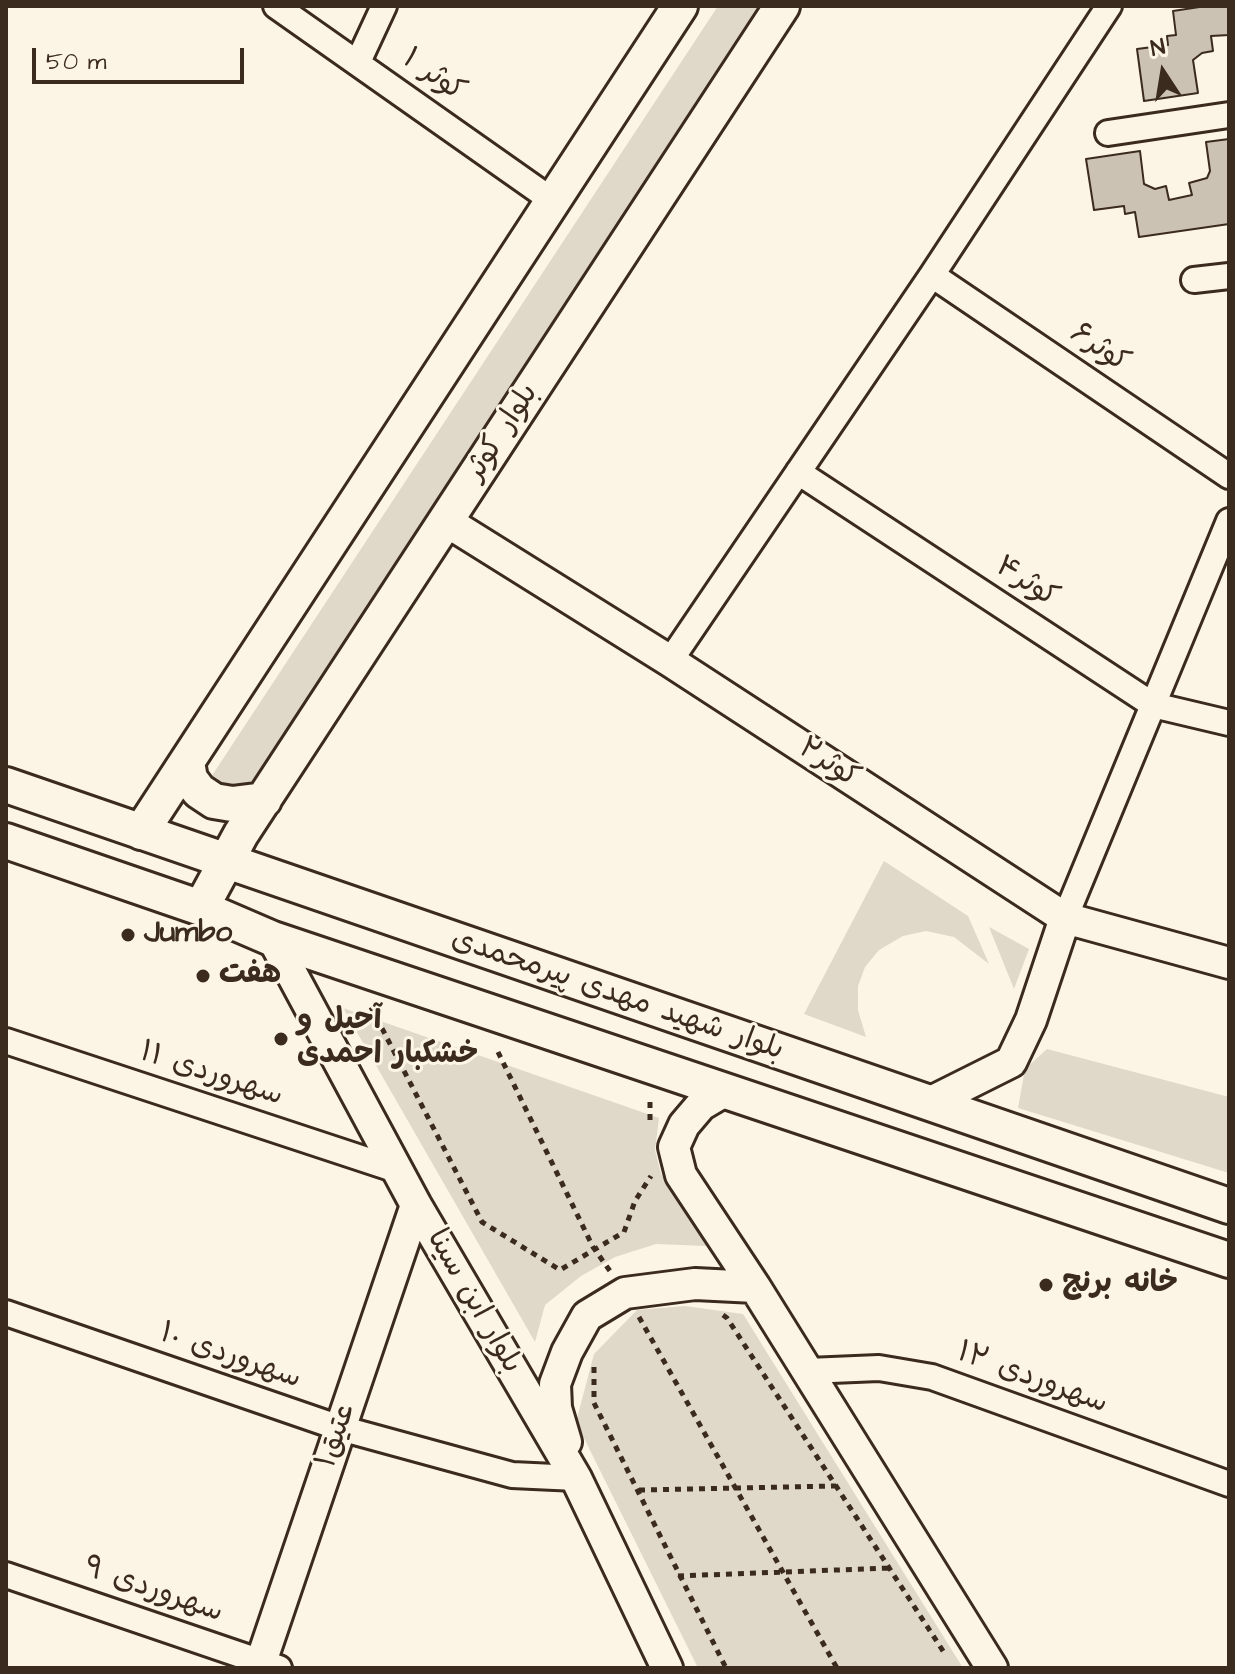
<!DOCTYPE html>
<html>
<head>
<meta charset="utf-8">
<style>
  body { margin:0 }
  #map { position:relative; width:1235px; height:1674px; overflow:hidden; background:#fcf5e5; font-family:"Architects Daughter",sans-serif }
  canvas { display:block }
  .frame { position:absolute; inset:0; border:8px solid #3b2a1e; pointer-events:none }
  .north { position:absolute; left:1123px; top:32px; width:80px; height:80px; -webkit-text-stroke:6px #fcf5e5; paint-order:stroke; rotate:348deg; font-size:22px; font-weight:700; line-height:32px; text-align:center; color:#3b2a1e }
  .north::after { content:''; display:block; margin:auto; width:28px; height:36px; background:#3b2a1e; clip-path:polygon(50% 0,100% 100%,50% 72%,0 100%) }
  .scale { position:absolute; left:32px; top:48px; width:212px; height:36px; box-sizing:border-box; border:4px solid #3b2a1e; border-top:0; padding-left:10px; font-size:24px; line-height:28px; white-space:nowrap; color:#3b2a1e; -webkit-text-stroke:6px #fcf5e5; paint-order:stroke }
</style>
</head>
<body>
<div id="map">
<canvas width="1235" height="1674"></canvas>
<div class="frame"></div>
<div class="north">N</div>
<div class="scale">50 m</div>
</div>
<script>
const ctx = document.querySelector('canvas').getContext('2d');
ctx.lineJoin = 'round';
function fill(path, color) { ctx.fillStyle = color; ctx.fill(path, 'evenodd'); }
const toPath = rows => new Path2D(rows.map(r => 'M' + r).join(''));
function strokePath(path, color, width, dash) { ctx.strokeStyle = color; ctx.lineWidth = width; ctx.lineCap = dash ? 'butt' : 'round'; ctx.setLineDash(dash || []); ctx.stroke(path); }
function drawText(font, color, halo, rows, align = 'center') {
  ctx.font = font + ' "Architects Daughter","Playpen Sans Arabic",sans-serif'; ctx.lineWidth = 6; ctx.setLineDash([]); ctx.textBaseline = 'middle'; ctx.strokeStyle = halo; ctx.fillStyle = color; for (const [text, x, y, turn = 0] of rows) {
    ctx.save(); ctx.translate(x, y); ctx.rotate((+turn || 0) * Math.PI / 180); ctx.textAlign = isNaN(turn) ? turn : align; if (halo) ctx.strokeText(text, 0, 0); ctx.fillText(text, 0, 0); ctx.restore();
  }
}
const green = toPath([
  [718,6,759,6,251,791,231,790,211,777],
  [884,861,968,916,989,964,954,937,926,931,903,936,879,950,865,967,858,986,858,1010,866,1037,804,1014],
  [989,927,1029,949,1014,989],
  [343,1008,659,1118,655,1150,661,1174,700,1228,706,1246,656,1244,615,1257,581,1276,545,1305,535,1342],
  [1047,1049,1229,1097,1229,1173,1018,1108,1025,1069],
  [685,1306,743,1314,963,1668,698,1668,576,1422,594,1354,637,1310]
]);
const building = toPath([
  [1206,6,1229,6,1229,35,1211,36,1213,51,1202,53,1193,60,1198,93,1144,101,1137,49,1168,45,1167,36,1176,35,1173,11,1206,6],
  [1229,139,1229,224,1139,237,1135,212,1125,214,1124,206,1094,210,1086,159,1140,151,1144,184,1155,189,1166,186,1169,200,1192,195,1189,183,1207,178,1210,171,1206,142,1229,139]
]);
const path = toPath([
  [371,1007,482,1222,560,1270,624,1232,635,1201,651,1176],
  [498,1052,593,1247,610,1271],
  [650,1102,650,1126],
  [723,1315,727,1318,945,1654],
  [639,1317,837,1668],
  [594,1367,594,1403,726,1668],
  [639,1490,836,1486],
  [678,1576,890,1568]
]);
const minor = toPath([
  [276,6,553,201],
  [358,62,384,6],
  [1108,133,1229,115],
  [932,275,1229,476],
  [1194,280,1229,276],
  [798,472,1153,705,1229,723],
  [670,661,932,275,1109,6],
  [1065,918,1229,521],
  [6,1041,397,1170],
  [6,1313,340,1428,512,1475,576,1478],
  [808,1371,879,1368,932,1377,1229,1484],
  [6,1575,279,1668]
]);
const tertiary = toPath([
  [446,521,670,661,1065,918,1229,963],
  [273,939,416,1205,576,1478,667,1668],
  [723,1092,701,1105,684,1125,674,1147,681,1175,755,1287,992,1668],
  [929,1103,1011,1062,1031,1020,1065,918],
  [566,1442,556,1408,555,1384,567,1352,587,1316,625,1293,695,1284,755,1287],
  [259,1668,416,1205]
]);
const secondary = toPath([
  [187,762,190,779,199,791,214,801,232,804,264,800],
  [6,785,1229,1206],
  [141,832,680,6],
  [6,841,201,908,273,939,1229,1260],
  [201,908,241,834,782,6]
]);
const markers = [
  [128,935,8,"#3b2a1e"],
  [203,976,8,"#3b2a1e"],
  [281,1039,8,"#3b2a1e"],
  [1046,1285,8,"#3b2a1e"]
];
const streetNames = [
  ["کوثر ۱",433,76,35],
  ["کوثر۶",1099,349,34],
  ["بلوار کوثر",503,433,-57],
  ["کوثر۴",1026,583,33],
  ["کوثر۲",828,764,33],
  ["بلوار شهید مهدی پیرمحمدی",617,996,19],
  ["سهروردی ١١",211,1075,18],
  ["بلوار ابن سینا",473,1302,60],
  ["سهروردی ۱۰",230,1357,19],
  ["سهروردی ۱۲",1032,1379,20],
  ["عتیق۱",337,1436,-71],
  ["سهروردی ۹",153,1591,19]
];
const poiNames = [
  ["Jumbo",144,935],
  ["هفت",219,976],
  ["آحیل و",297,1022],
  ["خشکبار احمدی",297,1056],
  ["خانه برنج",1062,1285]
];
fill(green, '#e0d8c8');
fill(building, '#ccc2b3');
strokePath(building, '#3b2a1e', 2);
strokePath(minor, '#3b2a1e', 30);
strokePath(tertiary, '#3b2a1e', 36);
strokePath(secondary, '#3b2a1e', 40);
strokePath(path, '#3b2a1e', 5, [6, 6]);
strokePath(minor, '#fcf5e5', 24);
strokePath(tertiary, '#fcf5e5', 30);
strokePath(secondary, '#fcf5e5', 34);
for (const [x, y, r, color] of markers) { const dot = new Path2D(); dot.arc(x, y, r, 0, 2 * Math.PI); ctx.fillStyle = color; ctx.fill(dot); strokePath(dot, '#fcf5e5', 3); }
drawText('30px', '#3b2a1e', '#fcf5e5', streetNames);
drawText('bold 30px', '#3b2a1e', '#fcf5e5', poiNames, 'left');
</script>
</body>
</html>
